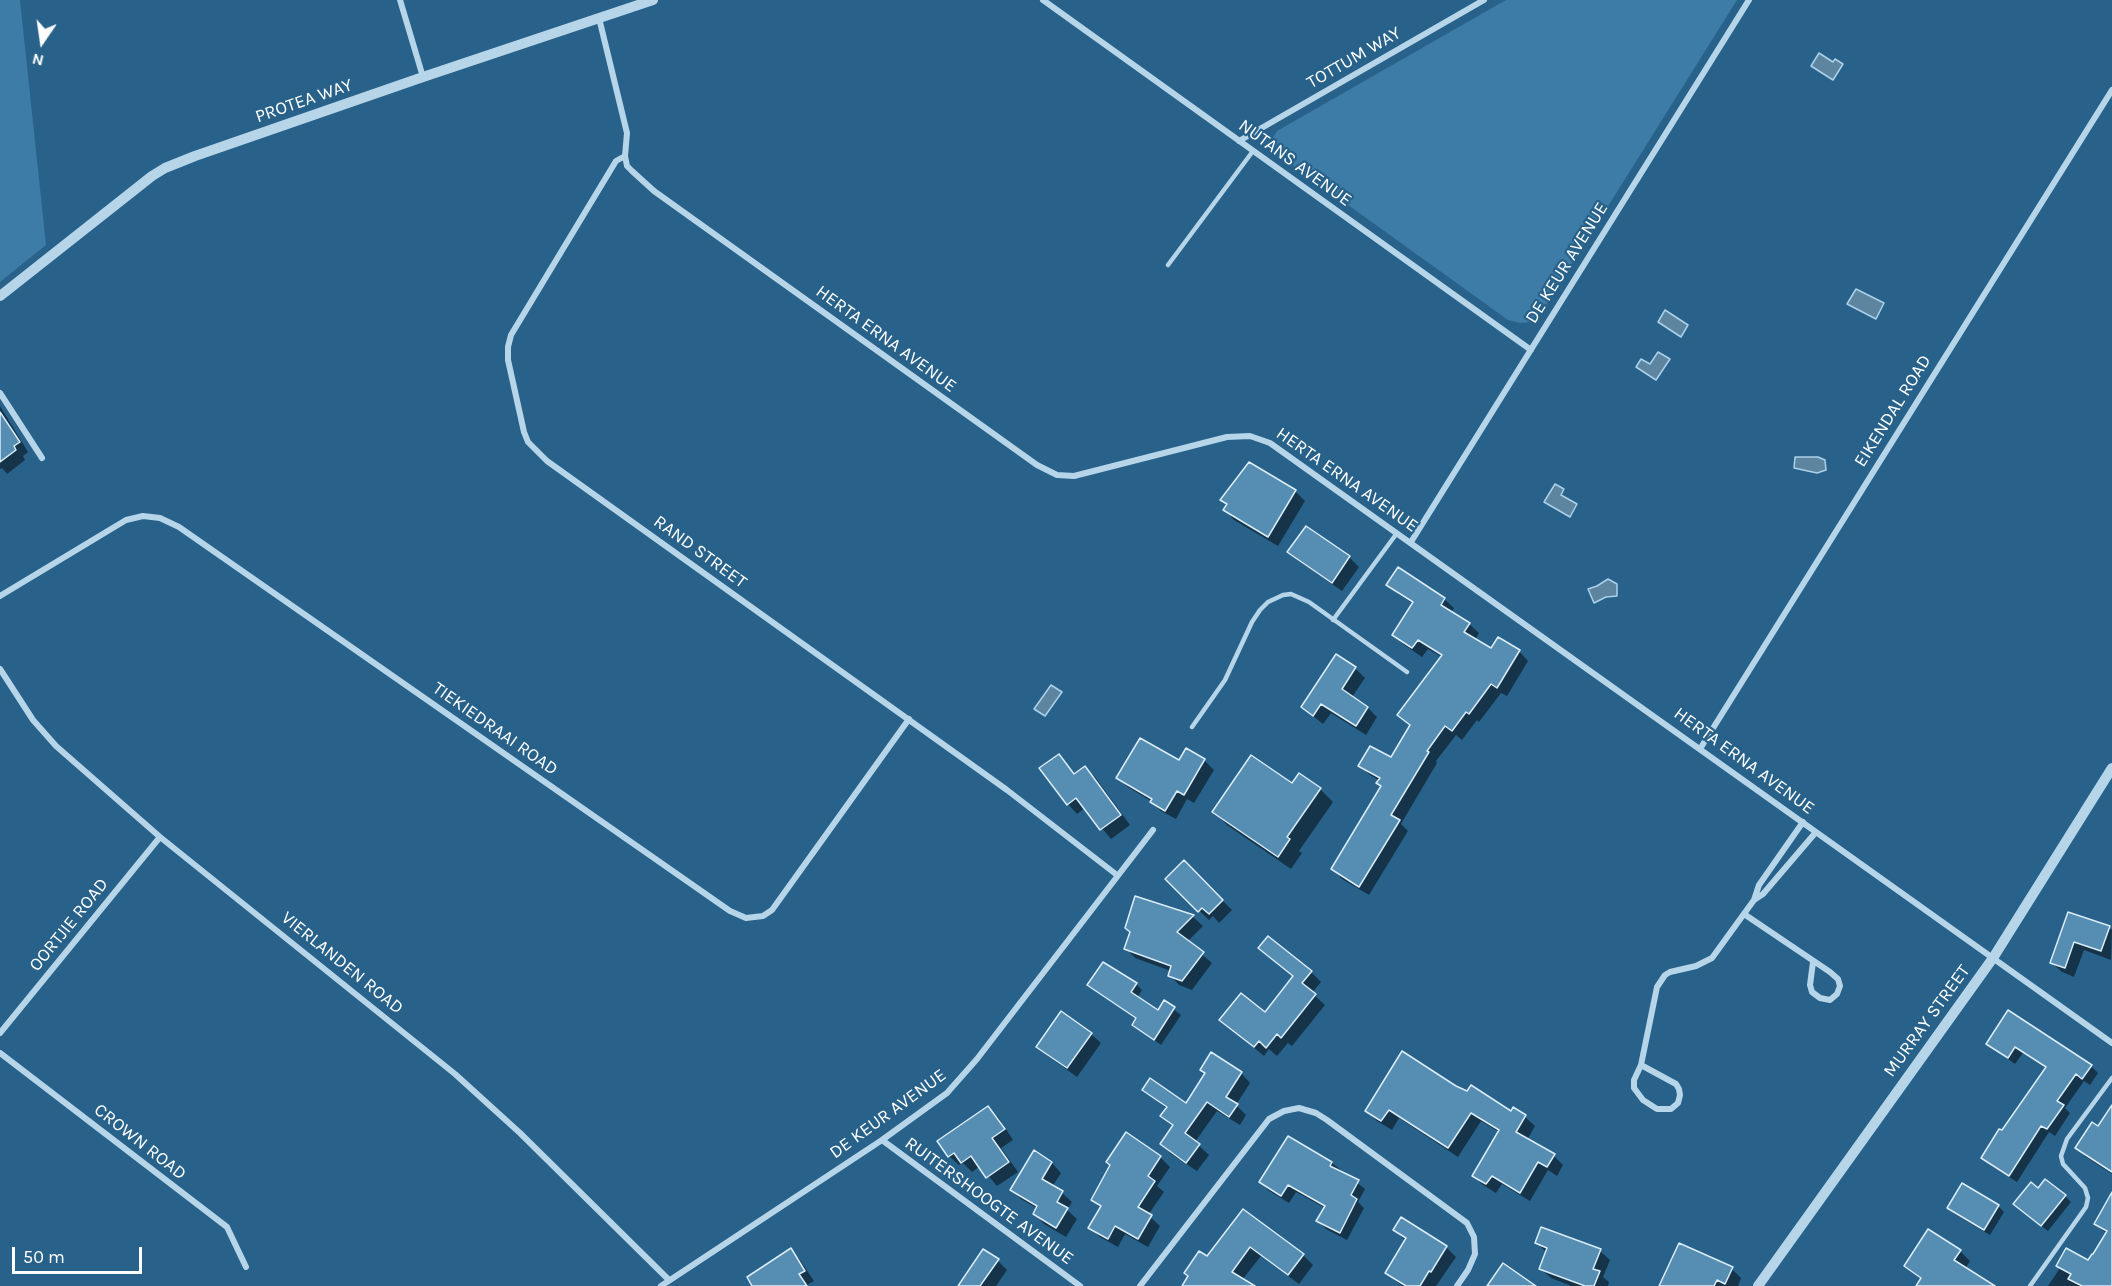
<!DOCTYPE html>
<html>
<head>
<meta charset="utf-8">
<style>
  body { margin:0 }
  #map { position:relative; width:2112px; height:1286px; overflow:hidden; background:#28628a; font-family:Karla,sans-serif }
  canvas { display:block }
  .north { position:absolute; left:12px; top:12px; width:60px; height:60px; -webkit-text-stroke:4px #28628a; paint-order:stroke; rotate:193deg; font-size:16px; font-weight:700; line-height:24px; text-align:center; color:#fff }
  .north::after { content:''; display:block; margin:auto; width:21px; height:27px; background:#fff; clip-path:polygon(50% 0,100% 100%,50% 72%,0 100%) }
  .scale { position:absolute; left:12px; top:1247px; width:130px; height:27px; box-sizing:border-box; border:3px solid #fff; border-top:0; padding-left:8px; font-size:18px; line-height:21px; white-space:nowrap; color:#fff; -webkit-text-stroke:4px #28628a; paint-order:stroke }
</style>
</head>
<body>
<div id="map">
<canvas width="2112" height="1286"></canvas>
<div class="north">N</div>
<div class="scale">50 m</div>
</div>
<script>
const ctx = document.querySelector('canvas').getContext('2d');
ctx.lineJoin = 'round';
function fill(path, color) { ctx.fillStyle = color; ctx.fill(path, 'evenodd'); }
const toPath = rows => new Path2D(rows.map(r => 'M' + r).join(''));
function strokePath(path, color, width, dash) { ctx.strokeStyle = color; ctx.lineWidth = width; ctx.lineCap = dash ? 'butt' : 'round'; ctx.setLineDash(dash || []); ctx.stroke(path); }
function drawText(font, color, halo, rows, align = 'center') {
  ctx.font = font + ' Karla,sans-serif'; ctx.lineWidth = 4.5; ctx.setLineDash([]); ctx.textBaseline = 'middle'; ctx.strokeStyle = halo; ctx.fillStyle = color; for (const [text, x, y, turn = 0] of rows) {
    ctx.save(); ctx.translate(x, y); ctx.rotate((+turn || 0) * Math.PI / 180); ctx.textAlign = isNaN(turn) ? turn : align; if (halo) ctx.strokeText(text, 0, 0); ctx.fillText(text, 0, 0); ctx.restore();
  }
}
const green = toPath([
  [0,0,20,0,46,245,0,282],
  [1506,0,1737,0,1540,315,1531,322,1520,323,1508,320,1273,151,1271,141,1277,131]
]);
const water = toPath([
  [1819,53,1833,62,1835,59,1843,64,1833,80,1811,66,1819,53],
  [1856,289,1884,303,1876,319,1847,304,1856,289],
  [1665,310,1688,325,1681,337,1658,322,1665,310],
  [1658,352,1670,359,1656,380,1636,367,1641,359,1650,364,1658,352],
  [1795,457,1818,457,1825,460,1826,470,1817,473,1794,468,1795,457],
  [1555,484,1564,489,1561,495,1577,504,1570,517,1544,502,1555,484],
  [1608,579,1617,584,1617,596,1606,597,1594,603,1588,589,1597,586,1608,579],
  [1051,685,1062,692,1045,716,1034,709,1051,685]
]);
const shadow = toPath([
  [0,406,28,452,23,456,25,460,7,474,2,468,0,469],
  [1295,491,1305,501,1278,546,1234,520,1225,510,1227,506,1222,500],
  [1306,528,1349,557,1359,567,1342,591,1299,561,1289,552],
  [1388,584,1444,599,1454,608,1451,613,1469,624,1479,633,1475,640,1492,651,1519,651,1528,661,1507,696,1501,693,1479,722,1477,720,1462,740,1456,735,1436,761,1437,763,1401,824,1408,831,1369,895,1342,879,1333,869,1382,787,1380,781,1370,775,1360,766,1391,759,1411,726,1399,715,1442,657,1428,649,1422,657,1403,644,1394,635,1414,604,1398,594],
  [1355,668,1365,678,1352,697,1368,708,1377,717,1366,735,1331,713,1323,724,1302,707],
  [1059,756,1076,775,1085,768,1095,777,1130,825,1111,839,1085,808,1077,814,1068,804],
  [1204,760,1214,770,1194,803,1187,799,1176,819,1161,811,1151,801,1128,787,1118,778,1179,762],
  [1292,785,1320,789,1333,802,1299,851,1302,853,1291,869,1227,825,1214,812],
  [1184,863,1232,910,1219,923,1213,916,1209,920,1167,879],
  [1136,898,1193,917,1203,926,1187,942,1212,963,1192,990,1179,985,1170,975,1171,971,1135,958,1126,948,1131,932],
  [2069,914,2109,928,2112,930,2111,960,2084,950,2074,977,2062,972,2052,963],
  [1260,948,1311,972,1321,982,1312,993,1325,1005,1292,1046,1288,1043,1277,1056,1269,1049,1264,1056,1221,1020,1265,1014,1294,978],
  [1136,984,1142,990,1137,998,1159,1012,1165,1003,1181,1015,1161,1045,1134,1025,1137,1019,1089,985],
  [2008,1012,2091,1066,2098,1073,2090,1085,2084,1081,2065,1108,2070,1113,2055,1136,2049,1132,2017,1182,1990,1165,1983,1157,2047,1069,2023,1053,2015,1064,1988,1044],
  [1091,1034,1101,1043,1077,1077,1048,1056,1038,1047],
  [1201,1070,1241,1073,1250,1083,1236,1105,1246,1115,1240,1125,1217,1111,1195,1142,1209,1155,1197,1171,1171,1154,1162,1144,1174,1127,1162,1116,1167,1109,1144,1089,1186,1105,1206,1074],
  [1455,1087,1511,1113,1513,1109,1525,1117,1535,1126,1527,1140,1554,1156,1563,1165,1557,1176,1548,1170,1530,1201,1502,1184,1496,1193,1483,1185,1473,1175,1499,1132,1481,1121,1458,1157,1399,1118,1392,1130,1377,1121,1367,1111],
  [988,1108,998,1117,1013,1140,1001,1148,1018,1172,997,1186,980,1166,972,1172,963,1163,959,1165,949,1156],
  [2112,1108,2112,1174,2086,1157,2077,1148,2098,1128],
  [1127,1134,1160,1157,1170,1167,1157,1186,1164,1192,1148,1215,1160,1226,1148,1247,1125,1234,1118,1247,1100,1237,1090,1228,1101,1208,1092,1200],
  [1289,1138,1332,1163,1365,1189,1358,1202,1364,1208,1347,1240,1326,1229,1318,1221,1325,1208,1296,1192,1289,1203,1268,1190,1261,1182],
  [1034,1152,1052,1163,1061,1173,1052,1187,1062,1193,1072,1202,1067,1210,1077,1219,1066,1237,1044,1224,1035,1214,1038,1209,1021,1199,1012,1189],
  [2039,1190,2065,1196,2071,1202,2048,1231,2021,1210],
  [1998,1206,2004,1212,1990,1235,1955,1214,1949,1208],
  [1243,1211,1303,1255,1313,1265,1299,1284,1261,1256,1242,1280,1252,1286,1184,1286,1208,1258],
  [2112,1211,2112,1286,2048,1286,2060,1268,2089,1262,2107,1234,2096,1224],
  [1401,1220,1446,1247,1456,1257,1436,1286,1402,1286,1387,1273,1406,1241,1395,1230],
  [1537,1243,1600,1251,1610,1260,1603,1277,1609,1282,1608,1286,1571,1286,1551,1278,1541,1269,1547,1253],
  [790,1250,800,1260,814,1281,807,1285,808,1286,754,1286],
  [1960,1251,1970,1261,1965,1269,1992,1286,1918,1286,1922,1280,1906,1266],
  [998,1261,1007,1270,996,1286,960,1286],
  [1732,1269,1741,1278,1738,1286,1660,1286]
]);
const building = toPath([
  [0,412,20,442,14,446,16,450,0,462,0,412],
  [1249,462,1296,490,1268,537,1223,510,1227,504,1220,500,1249,462],
  [1306,526,1350,556,1332,583,1287,552,1306,526],
  [1398,567,1445,598,1441,605,1470,623,1464,632,1491,648,1498,637,1520,650,1497,688,1491,684,1469,714,1466,712,1452,731,1445,726,1427,751,1429,752,1391,815,1400,820,1359,887,1331,869,1381,786,1376,783,1380,778,1358,766,1370,746,1391,757,1410,725,1397,715,1442,655,1418,640,1412,648,1392,635,1413,602,1386,585,1398,567],
  [1336,654,1356,667,1342,689,1368,707,1356,726,1321,704,1313,716,1301,707,1336,654],
  [1140,738,1179,760,1186,748,1205,759,1184,795,1177,791,1165,811,1150,802,1152,799,1116,778,1140,738],
  [1059,754,1074,774,1085,766,1121,815,1100,830,1076,798,1067,805,1039,768,1059,754],
  [1251,755,1292,783,1299,773,1321,788,1287,837,1290,839,1278,857,1212,812,1251,755],
  [1184,860,1223,900,1209,914,1202,908,1198,912,1165,879,1184,860],
  [1135,896,1194,915,1177,932,1204,952,1182,981,1168,976,1171,966,1124,949,1130,932,1125,928,1135,896],
  [2068,912,2110,926,2101,951,2074,942,2065,968,2050,963,2068,912],
  [1268,936,1312,971,1302,983,1316,994,1281,1038,1277,1034,1266,1048,1259,1041,1254,1047,1219,1020,1241,993,1265,1012,1293,976,1258,948,1268,936],
  [1103,962,1137,983,1131,992,1158,1010,1164,1000,1175,1007,1154,1040,1132,1025,1136,1018,1087,985,1103,962],
  [2008,1010,2092,1065,2082,1079,2076,1074,2057,1101,2064,1105,2047,1129,2041,1126,2009,1176,1981,1158,1999,1129,2002,1130,2046,1067,2015,1047,2008,1058,1986,1044,2008,1010],
  [1061,1011,1092,1033,1067,1068,1036,1047,1061,1011],
  [1402,1051,1456,1086,1467,1091,1471,1085,1511,1111,1513,1107,1526,1115,1516,1132,1555,1154,1547,1167,1538,1162,1520,1193,1492,1176,1486,1184,1472,1176,1499,1130,1471,1113,1448,1148,1389,1110,1381,1121,1365,1111,1402,1051],
  [1211,1052,1242,1072,1226,1097,1238,1104,1229,1117,1207,1102,1185,1133,1200,1144,1186,1163,1160,1144,1173,1125,1160,1116,1167,1107,1142,1090,1150,1078,1186,1103,1205,1073,1200,1070,1211,1052],
  [2112,1105,2112,1172,2075,1148,2092,1122,2098,1126,2112,1105],
  [988,1106,1005,1129,992,1138,1009,1162,986,1178,971,1156,961,1163,954,1153,948,1157,937,1141,988,1106],
  [1126,1132,1161,1156,1148,1176,1155,1181,1138,1207,1152,1215,1138,1239,1115,1226,1108,1239,1088,1228,1101,1206,1091,1200,1110,1165,1106,1162,1126,1132],
  [1288,1136,1332,1162,1330,1166,1359,1180,1351,1195,1357,1199,1340,1233,1316,1221,1325,1206,1288,1185,1281,1196,1259,1182,1288,1136],
  [1034,1150,1052,1162,1042,1179,1063,1191,1057,1202,1068,1208,1056,1228,1033,1214,1037,1206,1010,1190,1034,1150],
  [2045,1179,2066,1195,2041,1226,2013,1204,2031,1182,2038,1188,2045,1179],
  [1962,1183,1999,1205,1984,1230,1947,1208,1962,1183],
  [2112,1192,2112,1286,2082,1286,2068,1279,2071,1274,2056,1266,2066,1248,2088,1260,2092,1254,2093,1254,2107,1231,2094,1224,2112,1192],
  [1243,1209,1304,1254,1288,1275,1250,1247,1232,1272,1255,1286,1182,1286,1188,1276,1184,1273,1199,1251,1207,1256,1243,1209],
  [1401,1217,1447,1246,1431,1272,1429,1271,1420,1286,1406,1286,1385,1273,1406,1238,1393,1230,1401,1217],
  [1541,1227,1601,1249,1593,1269,1600,1271,1594,1286,1585,1286,1539,1269,1547,1248,1535,1243,1541,1227],
  [1928,1229,1961,1250,1954,1260,1995,1286,1916,1286,1921,1278,1904,1266,1928,1229],
  [1679,1243,1733,1267,1725,1284,1717,1280,1714,1286,1659,1286,1679,1243],
  [791,1248,805,1271,799,1274,807,1286,752,1286,747,1277,791,1248],
  [983,1249,999,1259,980,1286,958,1286,983,1249],
  [1503,1263,1536,1286,1487,1286,1503,1263]
]);
const service = toPath([
  [1168,265,1253,151],
  [1333,620,1397,533],
  [1192,727,1225,680,1252,622,1260,610,1268,602,1283,595,1291,594,1309,602,1407,672],
  [2030,1286,2086,1207,2088,1198,2085,1188,2063,1164,2061,1156,2067,1139,2112,1078]
]);
const minor = toPath([
  [400,0,423,77],
  [1043,0,1531,350],
  [599,18,627,133,625,156,627,166,632,171,654,191,1037,465,1057,475,1074,476,1227,437,1250,436,1270,443,2112,1043],
  [1239,141,1484,0],
  [625,156,616,161,511,335,508,347,508,360,524,432,528,442,547,461,1007,790,1117,875],
  [0,393,42,458],
  [1411,542,1749,0],
  [0,596,126,520,143,516,160,518,179,527,730,911,746,918,763,916,772,910,909,719],
  [0,669,33,720,56,746,160,837,455,1074,520,1133,669,1280],
  [1700,749,2112,90],
  [1754,900,1763,894,1816,832],
  [1744,914,1830,972,1838,979,1840,986,1837,994,1830,1000,1820,998,1812,992,1810,985,1813,962],
  [0,1033,160,837],
  [0,1053,227,1227,246,1267],
  [1641,1065,1676,1084,1679,1089,1680,1095,1678,1103,1671,1109,1657,1109,1643,1100,1634,1088,1634,1080,1641,1065,1657,987,1665,975,1670,972,1696,966,1712,958,1754,900,1759,885,1803,822],
  [882,1140,1080,1286],
  [661,1286,882,1140,947,1093,977,1059,1153,830],
  [1140,1286,1269,1119,1284,1111,1299,1108,1316,1113,1327,1120,1467,1223,1474,1237,1475,1254,1468,1270,1457,1286]
]);
const tertiary = toPath([
  [0,296,152,176,165,168,195,156,423,77,653,0],
  [1758,1286,1993,958,2112,768]
]);
const streetNames = [
  ["TOTTUM WAY",1354,58,-30],
  ["PROTEA WAY",304,101,-19],
  ["NUTANS AVENUE",1295,163,36],
  ["DE KEUR AVENUE",1567,263,-58],
  ["HERTA ERNA AVENUE",886,339,36],
  ["EIKENDAL ROAD",1893,411,-58],
  ["HERTA ERNA AVENUE",1347,480,35],
  ["RAND STREET",700,552,36],
  ["TIEKIEDRAAI ROAD",495,729,35],
  ["HERTA ERNA AVENUE",1744,761,36],
  ["OORTJIE ROAD",69,925,-51],
  ["VIERLANDEN ROAD",342,963,39],
  ["MURRAY STREET",1927,1021,-54],
  ["DE KEUR AVENUE",888,1114,-36],
  ["CROWN ROAD",140,1142,38],
  ["RUITERSHOOGTE AVENUE",989,1201,36]
];
fill(green, '#3d7ca7');
fill(water, '#5e85a0');
strokePath(water, '#abd1ea', 1.5);
fill(shadow, '#0007');
fill(building, '#558db3');
strokePath(building, '#daecf7', 1.5);
strokePath(service, '#b6d5e9', 4.5);
strokePath(minor, '#b6d5e9', 6);
strokePath(tertiary, '#b6d5e9', 10);
drawText('18px', '#fff', '#28628a', streetNames);
</script>
</body>
</html>
